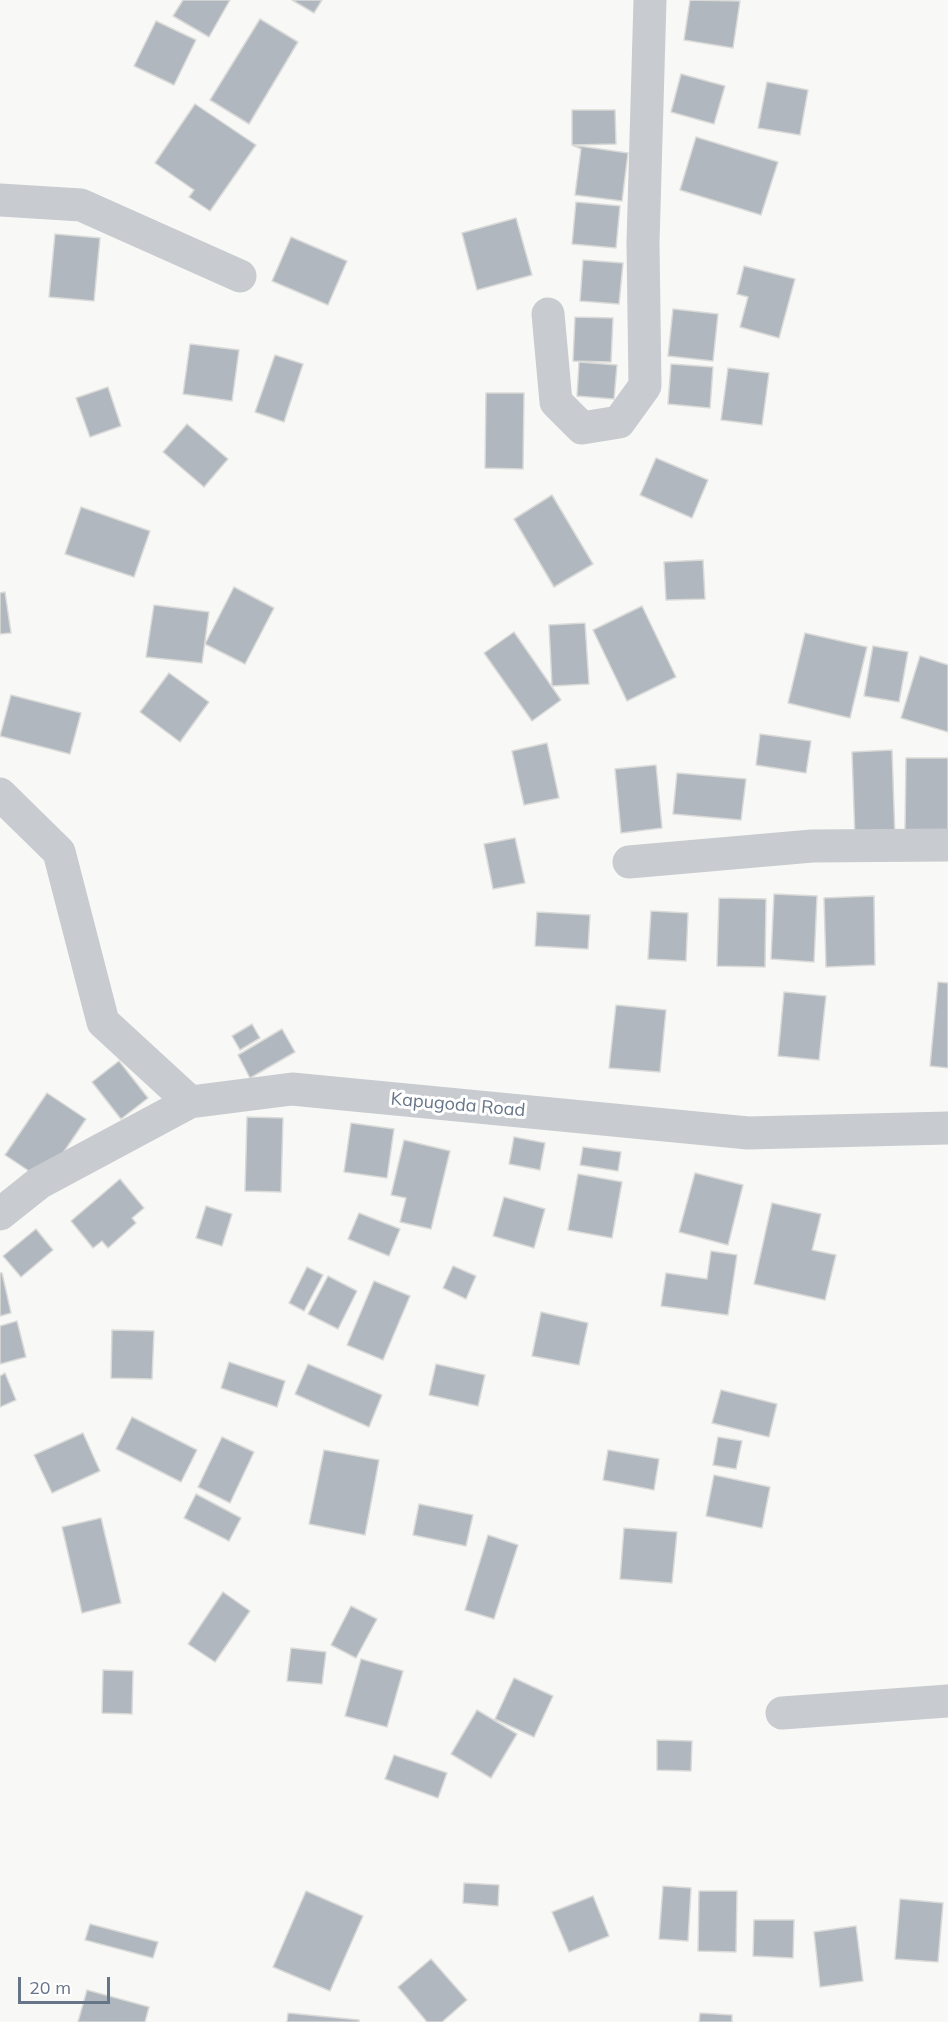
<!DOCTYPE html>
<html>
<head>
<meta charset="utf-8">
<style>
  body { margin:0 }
  #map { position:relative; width:948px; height:2022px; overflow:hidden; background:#f8f9f6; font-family:Mulish,sans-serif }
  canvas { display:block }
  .scale { position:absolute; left:18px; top:1977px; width:92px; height:27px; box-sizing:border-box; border:3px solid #667588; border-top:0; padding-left:8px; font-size:18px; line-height:21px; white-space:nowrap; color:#667588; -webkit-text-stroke:4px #fff; paint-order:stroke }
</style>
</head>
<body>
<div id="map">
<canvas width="948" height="2022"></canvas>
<div class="scale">20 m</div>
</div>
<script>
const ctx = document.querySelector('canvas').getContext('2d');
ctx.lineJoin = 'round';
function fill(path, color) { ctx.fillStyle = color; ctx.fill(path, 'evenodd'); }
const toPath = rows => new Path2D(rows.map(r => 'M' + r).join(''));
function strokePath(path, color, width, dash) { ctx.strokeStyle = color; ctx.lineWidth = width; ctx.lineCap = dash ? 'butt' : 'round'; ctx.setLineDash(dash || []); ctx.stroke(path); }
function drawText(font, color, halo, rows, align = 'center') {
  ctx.font = font + ' Mulish,sans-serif'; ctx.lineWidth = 6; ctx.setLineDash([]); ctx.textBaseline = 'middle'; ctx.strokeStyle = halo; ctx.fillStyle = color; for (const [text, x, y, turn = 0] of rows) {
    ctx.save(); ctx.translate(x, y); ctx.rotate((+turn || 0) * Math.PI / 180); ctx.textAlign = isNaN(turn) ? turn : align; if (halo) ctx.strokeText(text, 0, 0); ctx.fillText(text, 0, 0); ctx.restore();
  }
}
const building = toPath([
  [183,0,230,0,209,37,173,16,183,0],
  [292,0,322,0,314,13,292,0],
  [690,0,740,1,733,48,684,40,690,0],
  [260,19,298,42,249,124,210,100,260,19],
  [156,21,196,40,174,85,134,66,156,21],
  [681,74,725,86,714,124,671,112,681,74],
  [767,82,808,90,800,135,758,128,767,82],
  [195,104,256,145,210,211,189,197,194,190,155,163,195,104],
  [572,110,615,110,616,144,572,145,572,110],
  [696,137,778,162,761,215,680,190,696,137],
  [572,145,628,153,622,201,575,195,581,149,572,145],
  [576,202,620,206,616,248,572,244,576,202],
  [516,218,532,275,477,290,462,233,516,218],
  [55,234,100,238,94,301,49,297,55,234],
  [291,237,347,261,328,305,272,281,291,237],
  [583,260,623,263,619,304,580,301,583,260],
  [744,266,795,279,779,338,740,327,748,297,737,294,744,266],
  [673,309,718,314,713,361,668,356,673,309],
  [575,317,613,318,611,362,573,361,575,317],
  [190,344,239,350,232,401,183,394,190,344],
  [275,355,303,364,284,422,255,412,275,355],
  [579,362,617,365,614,399,577,396,579,362],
  [671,364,713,367,710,408,668,404,671,364],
  [728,368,769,373,762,425,721,420,728,368],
  [108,387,121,426,90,437,76,398,108,387],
  [486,393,524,393,523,469,485,468,486,393],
  [187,424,228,459,204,487,163,452,187,424],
  [656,458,708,480,692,518,640,495,656,458],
  [552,495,593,564,554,587,514,519,552,495],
  [81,507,150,531,134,577,65,554,81,507],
  [703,560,705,599,666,600,664,562,703,560],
  [234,587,274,608,245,664,205,644,234,587],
  [5,592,11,633,0,634,0,593,5,592],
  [154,605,209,612,202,663,146,657,154,605],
  [642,606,676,677,627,701,593,630,642,606],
  [585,623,589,684,552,686,549,625,585,623],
  [514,632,561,700,532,721,484,653,514,632],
  [805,633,867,647,850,718,788,703,805,633],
  [873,646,908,652,899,702,864,696,873,646],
  [920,656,948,665,948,732,901,718,920,656],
  [169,673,209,702,180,742,140,712,169,673],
  [11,695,81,713,70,754,0,736,11,695],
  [760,734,811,741,806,773,756,765,760,734],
  [547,743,559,798,524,805,512,751,547,743],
  [892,750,895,838,855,840,852,752,892,750],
  [906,758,948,758,948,830,905,830,906,758],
  [656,765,662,828,621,833,615,769,656,765],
  [677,773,746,779,741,820,673,814,677,773],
  [515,838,525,883,493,889,484,844,515,838],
  [774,894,817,896,814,962,771,959,774,894],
  [874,896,875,965,826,967,824,898,874,896],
  [719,898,766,899,765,967,717,966,719,898],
  [651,911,688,913,686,961,648,959,651,911],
  [537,912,590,915,588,949,535,946,537,912],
  [938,982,948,983,948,1068,930,1066,938,982],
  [784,992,826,996,819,1060,778,1056,784,992],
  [616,1005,666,1010,660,1072,609,1068,616,1005],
  [252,1024,260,1038,240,1050,232,1036,252,1024],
  [282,1029,295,1052,250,1078,238,1055,282,1029],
  [119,1061,148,1098,121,1119,92,1082,119,1061],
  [47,1093,86,1119,44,1181,5,1155,47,1093],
  [247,1117,283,1118,281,1192,245,1191,247,1117],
  [351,1123,394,1129,387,1178,344,1172,351,1123],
  [514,1137,545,1143,540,1170,509,1164,514,1137],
  [404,1140,450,1151,431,1229,400,1222,406,1198,391,1195,404,1140],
  [583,1147,621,1152,618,1171,580,1165,583,1147],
  [695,1173,743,1185,728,1245,679,1232,695,1173],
  [578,1174,622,1182,612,1238,568,1230,578,1174],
  [120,1179,144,1208,132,1218,136,1223,108,1248,102,1241,93,1248,71,1221,120,1179],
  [504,1197,545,1209,534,1248,493,1236,504,1197],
  [772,1203,821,1214,812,1250,836,1255,825,1300,754,1284,772,1203],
  [206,1206,232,1214,222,1246,196,1238,206,1206],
  [359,1213,400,1229,389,1256,348,1239,359,1213],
  [36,1229,53,1250,21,1277,3,1256,36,1229],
  [711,1251,737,1255,728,1315,661,1306,666,1273,707,1279,711,1251],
  [453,1266,476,1276,466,1299,443,1288,453,1266],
  [307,1267,323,1275,304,1311,289,1303,307,1267],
  [0,1273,2,1273,11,1313,0,1316,0,1273],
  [328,1276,357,1291,338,1329,308,1314,328,1276],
  [374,1281,410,1296,383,1360,347,1345,374,1281],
  [541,1312,588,1323,579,1365,532,1356,541,1312],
  [17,1321,26,1357,0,1364,0,1326,17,1321],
  [112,1330,154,1331,152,1379,111,1378,112,1330],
  [229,1362,285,1381,277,1407,221,1388,229,1362],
  [308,1364,382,1395,369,1427,295,1394,308,1364],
  [436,1364,485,1375,478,1406,429,1395,436,1364],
  [5,1373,16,1400,0,1407,0,1376,5,1373],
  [721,1390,777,1404,769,1437,712,1423,721,1390],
  [132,1417,197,1450,181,1482,116,1449,132,1417],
  [83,1433,100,1471,52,1493,34,1455,83,1433],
  [222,1437,254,1452,230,1503,198,1487,222,1437],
  [718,1437,742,1441,736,1469,713,1465,718,1437],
  [324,1450,379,1460,365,1535,309,1524,324,1450],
  [608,1450,659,1459,654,1490,603,1480,608,1450],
  [714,1475,770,1487,762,1528,706,1516,714,1475],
  [196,1494,241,1518,229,1541,184,1518,196,1494],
  [419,1504,473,1515,466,1546,413,1535,419,1504],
  [101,1518,121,1603,82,1613,62,1527,101,1518],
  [624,1528,677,1532,672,1583,620,1579,624,1528],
  [488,1535,518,1545,494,1619,465,1610,488,1535],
  [223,1592,250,1611,215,1662,188,1644,223,1592],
  [351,1606,377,1619,356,1658,331,1645,351,1606],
  [291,1648,326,1652,322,1684,287,1681,291,1648],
  [361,1659,403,1671,387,1727,345,1716,361,1659],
  [103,1670,133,1671,132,1714,102,1713,103,1670],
  [514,1678,553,1696,534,1737,495,1719,514,1678],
  [477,1710,517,1734,491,1778,451,1754,477,1710],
  [657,1740,692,1741,691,1771,657,1770,657,1740],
  [394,1755,447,1773,438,1798,385,1779,394,1755],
  [464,1883,499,1885,498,1906,463,1903,464,1883],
  [663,1886,691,1888,688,1941,659,1939,663,1886],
  [306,1891,363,1916,330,1991,273,1967,306,1891],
  [699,1891,737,1891,736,1952,698,1951,699,1891],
  [593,1896,609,1936,569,1952,552,1912,593,1896],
  [900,1899,943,1903,938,1962,895,1959,900,1899],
  [754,1920,794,1920,793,1958,753,1956,754,1920],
  [90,1924,158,1942,153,1958,85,1940,90,1924],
  [856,1926,863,1981,820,1987,814,1932,856,1926],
  [431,1959,467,2000,442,2022,427,2022,398,1987,431,1959],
  [87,1990,149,2007,145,2022,78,2022,87,1990],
  [288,2013,359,2020,359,2022,287,2022,288,2013],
  [700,2013,732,2015,732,2022,699,2022,700,2013]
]);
const street = toPath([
  [0,200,81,205,240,276],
  [548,314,556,402,582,428,619,422,645,386,643,243,650,0],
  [0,794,59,852,103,1022,190,1102],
  [629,862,812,846,948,845],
  [0,1214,39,1183,190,1102,292,1089,748,1133,948,1128],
  [782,1713,948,1701]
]);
const streetNames = [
  ["Kapugoda Road",458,1105,5]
];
fill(building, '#b0b7be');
strokePath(building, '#dadad8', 1.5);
strokePath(street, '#c8cbcf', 33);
drawText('18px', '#667588', '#fff', streetNames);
</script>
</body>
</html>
